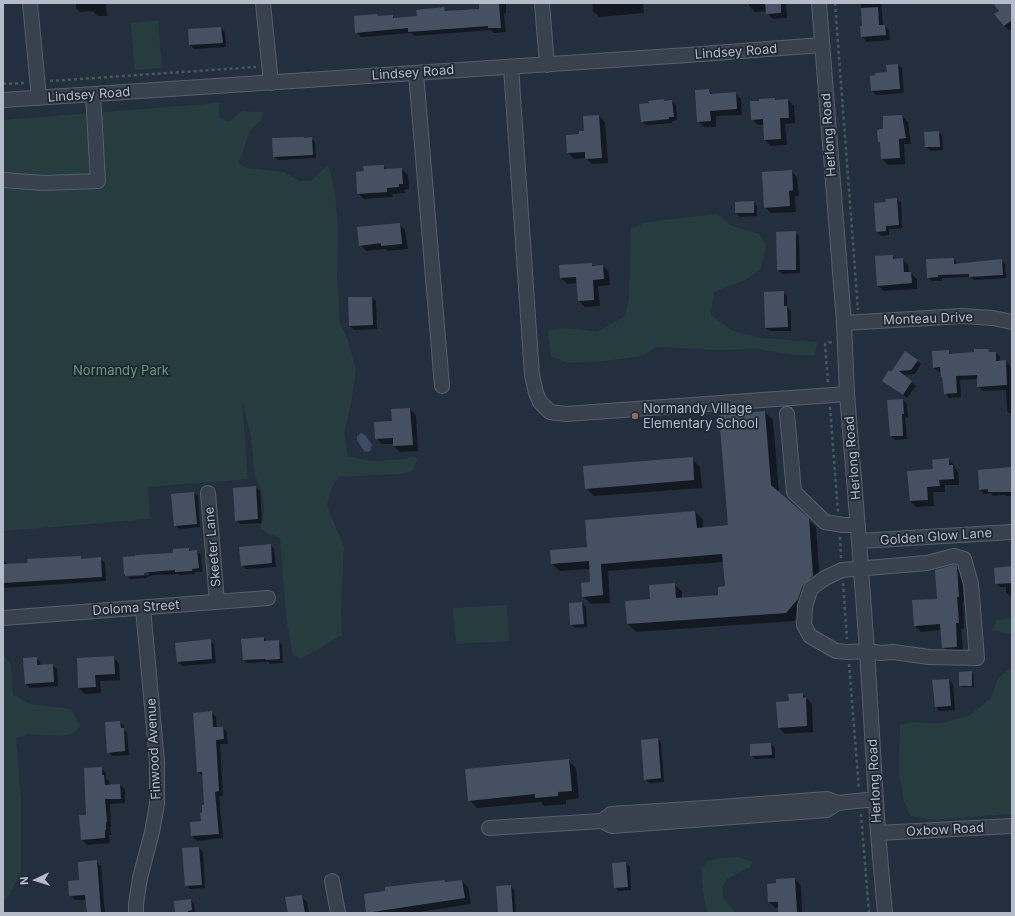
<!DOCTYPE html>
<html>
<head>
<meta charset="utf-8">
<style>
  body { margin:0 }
  #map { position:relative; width:1015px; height:916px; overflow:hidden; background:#242f3e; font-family:Inter,sans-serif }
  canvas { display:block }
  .frame { position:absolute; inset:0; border:4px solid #b4bcc9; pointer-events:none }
  .north { position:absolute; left:16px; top:860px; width:40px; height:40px; -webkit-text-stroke:3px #1d2633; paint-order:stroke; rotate:266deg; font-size:11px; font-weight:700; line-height:16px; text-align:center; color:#b4bcc9 }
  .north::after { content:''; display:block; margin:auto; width:14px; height:18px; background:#b4bcc9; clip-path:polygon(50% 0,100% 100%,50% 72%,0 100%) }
</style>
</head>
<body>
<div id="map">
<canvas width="1015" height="916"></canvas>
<div class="frame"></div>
<div class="north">N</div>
</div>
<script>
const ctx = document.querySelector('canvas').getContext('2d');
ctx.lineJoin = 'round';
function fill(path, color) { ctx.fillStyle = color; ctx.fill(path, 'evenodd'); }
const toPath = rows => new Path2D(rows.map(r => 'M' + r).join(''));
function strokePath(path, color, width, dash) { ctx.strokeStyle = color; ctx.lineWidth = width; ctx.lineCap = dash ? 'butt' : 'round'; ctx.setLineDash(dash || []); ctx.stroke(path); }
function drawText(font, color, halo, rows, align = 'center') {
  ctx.font = font + ' Inter,sans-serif'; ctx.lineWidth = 3.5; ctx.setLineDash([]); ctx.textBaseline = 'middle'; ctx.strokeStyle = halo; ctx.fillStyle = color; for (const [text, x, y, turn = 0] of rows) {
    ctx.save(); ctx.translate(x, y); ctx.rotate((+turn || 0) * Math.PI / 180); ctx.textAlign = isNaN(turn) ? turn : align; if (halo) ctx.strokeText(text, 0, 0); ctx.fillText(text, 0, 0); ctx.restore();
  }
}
const green = toPath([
  [158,20,162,68,135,70,131,23],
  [219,103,220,119,230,121,242,111,263,112,262,119,249,132,239,163,247,168,284,172,299,181,311,181,328,165,335,192,338,231,337,278,340,323,349,343,356,370,351,404,344,434,348,456,370,461,407,459,412,456,418,459,412,471,399,474,338,477,330,491,327,506,344,547,341,611,342,635,301,659,293,655,286,617,280,538,267,533,260,527,264,512,262,491,255,476,251,437,242,400,248,479,148,487,150,519,3,531,3,120],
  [717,214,732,226,759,234,766,246,760,270,745,280,714,292,711,315,733,331,762,338,817,342,815,355,795,355,758,349,716,350,656,347,641,356,605,361,568,363,551,356,548,331,563,328,579,329,597,332,625,316,629,298,631,229,647,222],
  [507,605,509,641,456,644,453,608],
  [1012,618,1012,634,992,630,997,620],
  [3,654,11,665,13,695,30,704,71,709,80,725,74,733,61,736,28,734,16,738,21,802,21,871,10,894,3,902],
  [1010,668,1012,671,1012,814,933,820,910,816,904,801,899,772,900,725,912,722,938,724,969,716,991,698,998,679],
  [739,857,753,862,750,867,727,879,722,887,723,898,736,913,707,913,703,892,701,869,708,861,720,858]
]);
const water = toPath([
  [361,433,365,435,372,445,370,451,368,452,364,451,357,440,357,436]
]);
const shadow = toPath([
  [76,3,106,3,107,16,97,16,93,11,80,12,76,8],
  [480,3,506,3,506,13,504,14,506,32,494,33,491,30,414,36,411,33,361,37,356,32,379,17,393,16,395,19,418,17,444,8,448,12,480,10],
  [592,3,643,3,644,13,599,17,593,11],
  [749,3,786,3,787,18,773,19,767,13,767,11,755,12,749,6],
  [861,3,881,3,883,26,885,26,889,30,890,40,867,42,862,37,863,27],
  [994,3,1012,3,1012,31,1011,29,1009,30,1004,26,1000,11],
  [221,28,225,32,226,47,194,49,190,45],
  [898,65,902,68,904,93,876,95,872,91,871,77,888,73],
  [709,90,713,95,735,93,741,99,742,115,716,116,716,127,704,127,698,121],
  [775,99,777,101,788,100,794,106,795,123,785,124,787,145,771,146,765,140,764,125,758,125,752,119,760,102],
  [664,100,666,102,672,101,676,105,677,120,672,121,672,123,646,125,642,121],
  [599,116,605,122,608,163,592,164,586,158,574,159,568,153,580,135,585,132,584,117],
  [902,116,908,122,911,144,904,144,905,164,888,165,882,159,881,144,879,141,885,130],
  [938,132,942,136,943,150,930,151,926,147,926,133],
  [304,138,305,139,311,138,315,142,316,158,278,160,274,156],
  [383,166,388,170,402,169,408,175,409,189,404,190,405,193,392,194,393,197,364,199,358,193,365,172],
  [791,171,797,177,799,196,795,196,796,212,771,213,765,207],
  [897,199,901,203,902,228,889,229,889,235,881,236,877,232,887,203],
  [753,202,757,206,757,216,740,217,736,213],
  [399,224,405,230,408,249,388,251,386,249,366,251,360,245],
  [795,232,799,236,800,273,782,274,778,270],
  [893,256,896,260,902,259,908,265,909,273,911,273,917,279,917,289,884,291,877,285],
  [953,259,957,262,957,265,1001,260,1005,264,1006,278,974,280,971,277,942,278,942,281,932,281,928,277],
  [591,264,594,267,603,266,609,272,610,285,598,286,600,306,585,307,579,301,578,283,567,284,561,278],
  [783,292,787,296,787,307,791,311,791,331,770,331,766,328],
  [372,298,376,301,377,329,354,330,350,326],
  [988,350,991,353,996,353,1000,357,1000,361,1006,361,1010,366,1011,368,1012,367,1012,415,1007,411,1006,390,983,391,978,386,978,379,960,380,961,397,949,398,945,393,944,379,942,377,941,372,939,372,934,368,949,351,952,355,976,353],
  [917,361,921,364,915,374,902,375,916,386,907,398,887,384,891,373],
  [903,400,907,404,908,417,905,418,907,439,895,440,891,436,888,401],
  [410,409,416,415,418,451,400,452,394,446,394,444,382,444,376,438,393,422],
  [765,412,773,420,779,493,816,527,820,584,806,607,794,621,636,632,628,624,651,600,674,584,682,592,682,598,719,595,726,587,724,562,608,571,610,603,591,604,583,596,591,583,590,569,560,571,552,564,588,548,695,512,703,520,703,528,729,526],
  [692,459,700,467,702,488,594,496,586,488],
  [948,459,954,465,955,468,958,472,959,485,945,485,945,492,933,492,934,506,916,507,910,501,934,470],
  [1010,468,1012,470,1012,496,1006,496,1005,495,993,496,991,493,984,494,980,490],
  [256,488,260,491,262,523,240,524,236,520],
  [194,493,198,496,200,527,179,529,175,525],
  [271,545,274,549,276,567,246,569,242,565],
  [189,549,192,552,197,551,201,555,202,572,195,572,195,574,180,575,179,574,154,575,147,577,147,578,130,579,127,577,149,575,149,573,127,575,127,576,125,574],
  [80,558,83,560,100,558,105,563,106,581,3,588,3,562,6,562,9,565],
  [956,567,962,573,964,602,963,602,964,629,961,629,963,652,949,653,943,647,942,630,921,632,915,626,938,600],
  [1012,567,1012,596,1010,596,1006,592,1006,587,1000,587,996,583],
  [582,603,586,607,587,627,575,628,571,624],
  [264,638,267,642,278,641,282,645,283,663,270,664,269,662,247,663,244,660],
  [210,641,214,644,216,663,182,666,178,662,176,644],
  [113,657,119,663,120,680,100,681,101,693,85,694,79,688],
  [36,658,40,662,41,666,53,665,57,669,58,686,30,688,26,684],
  [972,672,973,674,974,687,962,687,960,686],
  [949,680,953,684,955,710,939,711,936,707],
  [803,694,812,704,813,732,785,734,779,728,790,702],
  [211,712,216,717,217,728,223,728,227,732,228,744,220,744,223,796,219,796,223,838,197,841,192,836,202,822,205,806,203,777,198,772],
  [120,722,124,726,124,730,127,733,129,755,112,756,108,752],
  [657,739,661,743,664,782,649,783,645,779],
  [771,744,775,748,775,758,755,759,751,755],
  [568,760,576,768,579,798,566,800,566,804,544,806,541,802,477,808,469,800],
  [101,768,106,773,106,779,109,781,109,786,120,785,125,790,125,803,110,804,111,827,110,827,111,835,109,835,110,843,87,845,82,840,87,816],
  [199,848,203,852,205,888,190,889,186,885],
  [96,861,101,866,105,913,88,913,86,900,75,900,70,895,80,881],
  [626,863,630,867,631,890,618,891,615,887],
  [795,879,801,885,802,913,779,913,779,907,775,908,769,902],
  [444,881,446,883,462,881,468,887,471,904,412,913,367,913],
  [511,886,514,890,516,913,499,913],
  [301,896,307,902,309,913,289,913],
  [191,900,194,904,195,913,173,913,176,913]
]);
const building = toPath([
  [479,3,499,3,501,28,488,28,488,26,408,32,408,28,355,33,354,16,376,14,377,14,378,16,393,15,393,18,417,16,416,10,444,7,445,11,479,9],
  [765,3,781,3,781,13,766,14],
  [993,3,1012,3,1012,20,1004,26,994,14,999,11],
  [878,7,879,25,885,25,886,35,861,37,860,26,862,26,861,8],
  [221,27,223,43,189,45,188,29],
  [898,64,900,89,871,91,870,76,876,75,875,73,887,72,886,65],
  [709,89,710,94,736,92,737,109,710,111,711,121,697,122,695,90],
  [775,98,775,100,788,99,789,118,780,118,781,139,764,140,763,119,751,120,750,101,759,101,759,99],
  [664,99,664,101,672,100,674,117,669,117,669,119,641,122,639,104,649,103,648,101],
  [599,115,602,158,585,159,585,152,567,153,566,135,579,134,579,131,584,131,583,116],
  [902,115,906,138,899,139,900,158,881,159,880,142,878,142,877,130,879,130,879,129,883,129,883,116],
  [939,131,940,147,925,147,924,132],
  [304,137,304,138,312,137,313,155,273,157,272,138],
  [384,165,384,169,402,168,403,184,399,184,399,187,387,188,387,192,357,194,356,172,364,171,363,166],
  [792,170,793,190,789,191,790,206,764,208,762,172],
  [897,198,899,225,886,226,886,231,876,232,874,203,886,202,885,199],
  [754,201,754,213,735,213,735,202],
  [400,223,402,244,381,246,381,243,359,246,357,227],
  [796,231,796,270,777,270,776,232],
  [893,255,893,259,903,258,904,272,911,272,912,283,877,286,875,256],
  [954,258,954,264,1002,259,1003,275,969,277,969,274,938,275,938,277,927,278,926,259],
  [592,263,592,266,603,265,604,279,593,280,594,300,578,301,576,277,560,278,559,265],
  [784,291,784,306,787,306,788,327,765,328,764,292],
  [348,297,372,297,373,325,349,326],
  [974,349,988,349,989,352,996,352,996,361,1006,360,1007,385,977,387,977,375,956,376,957,393,944,394,942,377,941,377,940,367,933,368,932,351,949,350,949,354,974,352],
  [905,351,918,360,911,370,899,371,912,381,903,395,882,381,889,370,891,372],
  [903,399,904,414,902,414,903,436,890,436,887,400],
  [410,408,413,445,393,446,393,438,375,439,374,422,392,421,391,409],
  [765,411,771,485,809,518,813,576,803,585,798,599,786,613,627,624,625,601,650,599,649,585,675,583,676,598,718,595,718,587,725,586,722,554,601,564,603,595,582,597,581,583,590,582,589,561,551,564,550,550,587,547,585,520,695,511,697,528,728,525,719,415],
  [693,457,694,480,585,489,583,466],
  [949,458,949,465,953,465,954,479,939,480,940,486,927,487,928,500,910,501,907,471,933,469,932,460],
  [1011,467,1012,492,988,492,988,489,979,490,978,470],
  [256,486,258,519,235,521,233,488],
  [194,492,197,524,174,526,171,494],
  [271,544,272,563,241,566,239,547],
  [189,548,189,551,197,550,199,568,192,569,192,571,175,572,175,570,150,572,144,573,144,575,125,576,125,574,124,574,123,557,135,556,135,555,173,553,173,549],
  [81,556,81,559,101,557,102,577,3,583,3,564,28,563,27,559],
  [953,565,957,566,959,597,957,597,959,623,956,623,957,647,942,648,940,624,914,626,912,600,937,599,935,570],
  [1012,566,1012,583,995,584,994,568],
  [582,602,584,624,570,625,569,603],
  [264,637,264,641,279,640,280,659,266,660,265,659,243,660,241,639],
  [211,639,212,659,177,662,175,643],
  [114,656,115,674,95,675,96,687,78,688,77,658],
  [37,657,37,665,53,664,54,682,25,684,23,658],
  [972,671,972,686,959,686,959,672],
  [949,679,951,706,935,707,932,680],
  [803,693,803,698,806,697,807,726,778,728,776,702,789,701,788,694],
  [212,711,213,727,223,727,224,739,216,740,219,791,215,792,219,834,191,836,190,822,201,821,200,813,202,813,202,805,204,805,202,772,197,772,193,713],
  [120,721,121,728,124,728,125,751,107,753,105,722],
  [658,738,661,778,644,780,641,740],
  [771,743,772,755,750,756,750,744],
  [569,759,572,791,558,792,558,796,535,798,535,794,468,801,465,769],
  [102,767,102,775,104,775,105,785,120,784,121,799,105,799,107,822,106,822,106,830,105,830,105,838,81,840,79,815,86,815,84,768],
  [199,847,202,885,185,886,182,848],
  [97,860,101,913,87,913,85,895,69,896,68,881,79,880,78,862],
  [626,862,628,887,614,888,612,863],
  [795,878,797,913,778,913,778,902,768,902,767,884,776,883,776,879],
  [444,880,445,882,462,880,465,898,366,913,364,894,385,891,385,887],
  [511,885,513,913,498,913,496,886],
  [302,895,305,913,288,913,285,897],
  [191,899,192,910,188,911,188,913,175,913,174,901]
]);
const path = toPath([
  [835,3,858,310],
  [50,81,256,67],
  [3,84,25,83],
  [828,382,825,345,826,343,832,342],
  [830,407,838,512],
  [840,537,841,558],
  [843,583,847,639],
  [849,664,859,789],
  [861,814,869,913]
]);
const minor = toPath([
  [30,3,39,98],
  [263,3,271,83],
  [542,3,547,65],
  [819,3,844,323,847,394,859,541,867,651,878,833,885,913],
  [511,67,532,375,536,393,540,402,550,412,566,414,847,394],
  [416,73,442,386],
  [3,100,688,55,822,45],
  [3,180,44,183,98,181,93,94],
  [844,323,962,316,993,318,1012,322],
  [787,414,794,492,825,522,843,525,858,525],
  [208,493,217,602],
  [859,541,1012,532],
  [954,556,964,559,971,584,977,658,929,657,893,652,881,653,867,651,848,652,836,651,810,636,804,625,805,606,811,588,825,578,842,570,927,563,954,556],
  [3,618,268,598],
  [602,821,611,814,706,808,827,799,837,803,876,799],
  [489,828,602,821,612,826,827,810,837,803],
  [878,833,1012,826],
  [332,881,338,913],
  [136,913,136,904,140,878,152,832,157,804,157,762,143,608]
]);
const markers = [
  [635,416,4,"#8d6e63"]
];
const streetNames = [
  ["Lindsey Road",736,52,-4],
  ["Lindsey Road",413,73,-4],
  ["Lindsey Road",89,95,-4],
  ["Herlong Road",829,135,-94],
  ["Monteau Drive",928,319,-2],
  ["Herlong Road",853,458,-95],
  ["Golden Glow Lane",936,537,-4],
  ["Skeeter Lane",213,547,-95],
  ["Doloma Street",136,608,-4],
  ["Finwood Avenue",154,749,-93],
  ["Herlong Road",875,781,-93],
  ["Oxbow Road",945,830,-3]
];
const parkNames = [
  ["Normandy Park",121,371]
];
const poiNames = [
  ["Normandy Village",643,409],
  ["Elementary School",643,424]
];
fill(green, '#263c3f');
fill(water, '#394c67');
fill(shadow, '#0007');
fill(building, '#455162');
strokePath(minor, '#565f6c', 16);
strokePath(path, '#44595c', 2.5, [3, 3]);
strokePath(minor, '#38414e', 14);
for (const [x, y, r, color] of markers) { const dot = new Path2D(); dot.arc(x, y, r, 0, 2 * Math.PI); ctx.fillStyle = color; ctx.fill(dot); strokePath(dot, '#1d2633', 1.5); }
drawText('13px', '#b4bcc9', '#1d2633', streetNames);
drawText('13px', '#6b9a76', '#1d2633', parkNames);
drawText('13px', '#b4bcc9', '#1d2633', poiNames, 'left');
</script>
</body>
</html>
